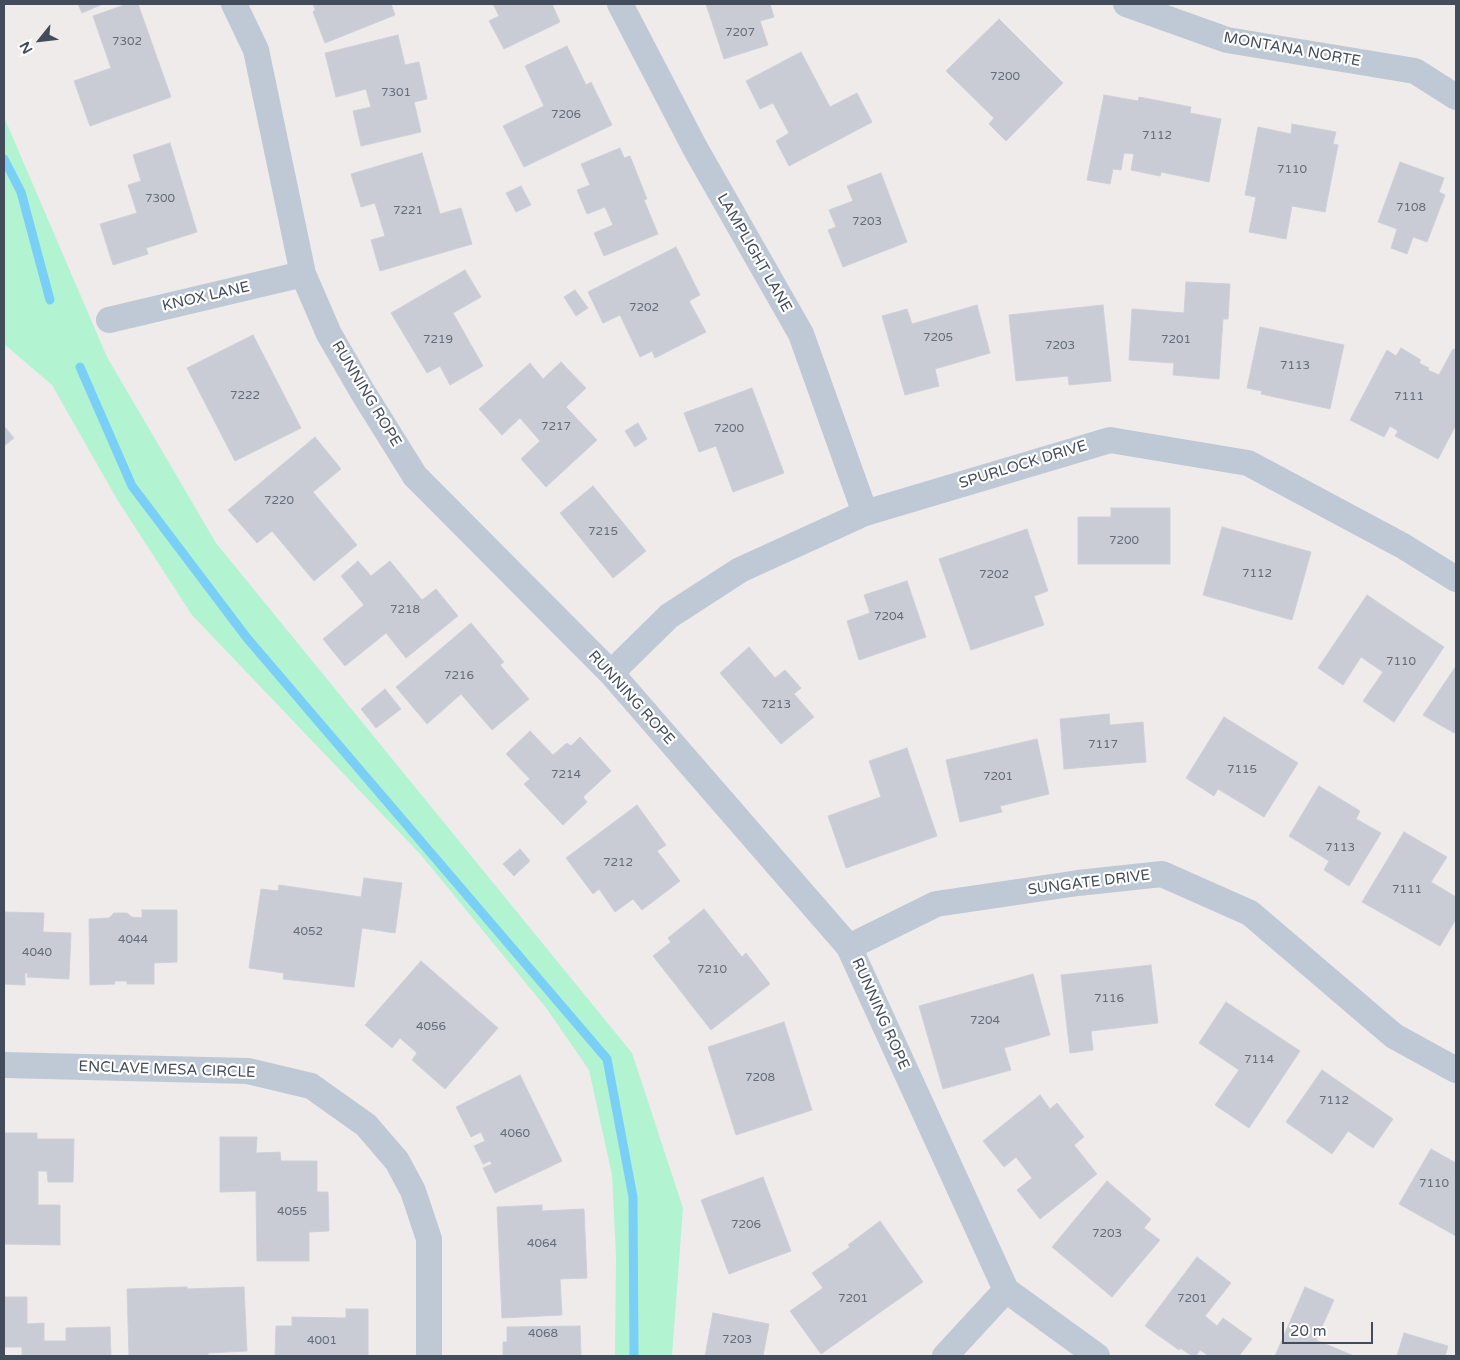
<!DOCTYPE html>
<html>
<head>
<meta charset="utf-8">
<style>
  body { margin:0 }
  #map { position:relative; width:1460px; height:1360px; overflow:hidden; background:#efebeb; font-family:"Varela Round",sans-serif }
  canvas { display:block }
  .frame { position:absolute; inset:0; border:5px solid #424c5b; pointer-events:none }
  .north { position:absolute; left:15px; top:15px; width:50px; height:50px; -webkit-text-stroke:4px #fff; paint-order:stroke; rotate:241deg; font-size:14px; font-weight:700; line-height:20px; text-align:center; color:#424c5b }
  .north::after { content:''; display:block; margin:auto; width:18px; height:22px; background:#424c5b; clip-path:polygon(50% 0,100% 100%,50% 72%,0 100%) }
  .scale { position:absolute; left:1282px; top:1322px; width:91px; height:22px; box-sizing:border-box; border:2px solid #424c5b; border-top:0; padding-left:6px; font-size:15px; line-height:18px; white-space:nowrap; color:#424c5b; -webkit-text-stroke:4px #fff; paint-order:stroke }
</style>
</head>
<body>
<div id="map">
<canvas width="1460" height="1360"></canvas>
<div class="frame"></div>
<div class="north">N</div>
<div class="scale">20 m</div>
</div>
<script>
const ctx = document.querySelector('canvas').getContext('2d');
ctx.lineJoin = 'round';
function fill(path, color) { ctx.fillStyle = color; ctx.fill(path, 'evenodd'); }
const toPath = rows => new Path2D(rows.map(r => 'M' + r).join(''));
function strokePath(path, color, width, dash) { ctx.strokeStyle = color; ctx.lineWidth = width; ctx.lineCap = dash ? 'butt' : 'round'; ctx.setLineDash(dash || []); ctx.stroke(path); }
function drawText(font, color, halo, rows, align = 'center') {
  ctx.font = font + ' "Varela Round",sans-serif'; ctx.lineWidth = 4.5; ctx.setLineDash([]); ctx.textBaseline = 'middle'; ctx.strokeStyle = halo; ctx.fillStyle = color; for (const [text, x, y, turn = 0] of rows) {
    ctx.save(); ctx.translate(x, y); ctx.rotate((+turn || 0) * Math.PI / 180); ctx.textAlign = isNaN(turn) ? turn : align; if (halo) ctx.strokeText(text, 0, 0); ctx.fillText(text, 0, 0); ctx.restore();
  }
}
const green = toPath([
  [4,117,107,357,216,543,632,1053,683,1208,672,1356,615,1356,616,1256,612,1175,589,1070,547,1009,421,855,192,615,118,501,52,385,4,344]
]);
const stream = toPath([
  [4,159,21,192,50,300],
  [80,367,132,486,247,638,607,1059,633,1197,634,1356]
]);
const building = toPath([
  [78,4,103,4,82,13,78,4],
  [127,4,138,4,171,97,90,126,74,81,111,68,93,16,127,4],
  [313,4,391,4,395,15,325,43,313,12,315,10,313,4],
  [493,4,552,4,560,22,504,49,489,21,499,16,493,4],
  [706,4,770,4,774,17,760,21,768,45,724,59,706,4],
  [999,19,1063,83,1006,141,989,124,994,118,946,71,999,19],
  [398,35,405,65,419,62,427,99,414,102,421,132,361,146,353,111,371,107,366,89,336,97,325,53,398,35],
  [567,46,586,85,591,82,612,125,524,167,503,126,544,106,525,66,567,46],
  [801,52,830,107,857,93,872,122,789,166,776,141,789,133,773,103,760,109,746,81,801,52],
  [1104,95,1138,101,1139,97,1191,107,1190,113,1221,119,1209,182,1161,172,1160,176,1131,170,1134,154,1124,153,1121,170,1113,169,1110,184,1087,180,1104,95],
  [1292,124,1336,132,1333,144,1338,145,1325,212,1292,206,1286,239,1249,232,1256,197,1245,195,1258,127,1291,134,1292,124],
  [170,143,197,232,146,248,148,254,113,265,100,224,137,213,128,185,141,181,133,155,170,143],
  [620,148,624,158,630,156,647,199,644,200,658,234,604,256,594,233,613,225,605,207,587,214,577,190,590,185,581,164,620,148],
  [422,153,440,214,461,208,472,244,380,271,371,240,385,236,375,203,361,207,351,174,422,153],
  [1400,162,1444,178,1439,192,1445,195,1427,242,1413,237,1407,254,1391,248,1397,229,1378,222,1400,162],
  [881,173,907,242,843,267,828,230,836,227,829,210,853,201,847,186,881,173],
  [521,186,531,205,516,212,506,193,521,186],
  [676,247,700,295,689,301,706,332,655,358,652,351,640,357,620,315,603,323,588,292,676,247],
  [465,270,481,297,453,313,483,366,450,385,440,366,427,373,391,313,465,270],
  [1186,282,1230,284,1228,319,1223,319,1219,379,1173,375,1174,363,1129,360,1132,309,1184,313,1186,282],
  [575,290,588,308,576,316,564,297,575,290],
  [977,305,990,353,935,369,939,386,905,395,882,316,907,309,912,324,977,305],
  [1103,305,1111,381,1069,385,1068,376,1016,381,1009,315,1103,305],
  [1260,327,1344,345,1330,409,1261,394,1262,391,1247,388,1260,327],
  [253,335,301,428,235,461,187,368,253,335],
  [1401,348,1421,360,1419,363,1429,368,1428,370,1439,375,1453,349,1456,350,1456,425,1438,459,1395,436,1398,431,1390,426,1384,437,1350,420,1387,350,1396,356,1401,348],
  [561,362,586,388,566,407,597,440,546,487,521,459,540,441,520,418,502,435,479,409,530,363,543,379,561,362],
  [752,388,784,473,733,492,716,446,699,452,684,413,752,388],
  [638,423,647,439,635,447,625,431,638,423],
  [4,426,14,438,4,446,4,426],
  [315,437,341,469,313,492,357,545,314,581,272,531,257,543,228,510,315,437],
  [593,486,646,551,613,578,560,513,593,486],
  [1111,508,1170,508,1170,564,1078,564,1078,517,1111,517,1111,508],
  [1222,527,1311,552,1292,620,1203,595,1222,527],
  [1027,529,1048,591,1034,596,1044,625,971,650,939,559,1027,529],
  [358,561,371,576,390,561,422,600,436,589,458,616,406,658,386,633,345,666,323,639,364,605,341,576,358,561],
  [907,581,926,637,859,660,847,621,870,613,864,595,907,581],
  [1367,595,1444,647,1394,722,1363,701,1383,672,1361,657,1343,685,1318,668,1367,595],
  [471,623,504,662,500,665,529,699,492,730,461,694,427,724,396,687,471,623],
  [749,647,775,678,785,670,801,688,794,694,814,717,781,744,720,673,749,647],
  [1456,666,1456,729,1454,733,1423,715,1456,666],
  [385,689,401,709,376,728,361,709,385,689],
  [1109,714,1110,725,1143,722,1146,762,1064,769,1060,719,1109,714],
  [1224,717,1298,763,1264,817,1218,789,1214,796,1186,778,1224,717],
  [530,731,553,755,567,743,571,746,580,737,611,771,583,797,587,802,563,825,524,784,530,779,506,754,530,731],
  [1037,739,1049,794,1000,806,1002,812,960,822,946,760,1037,739],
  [907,748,937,836,846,868,828,816,881,797,869,761,907,748],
  [1319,786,1360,811,1356,819,1381,833,1349,886,1324,870,1329,861,1289,836,1319,786],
  [637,805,666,845,657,851,680,881,642,910,633,899,615,912,599,889,593,894,566,858,637,805],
  [1404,832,1447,857,1431,882,1456,897,1456,919,1440,946,1362,902,1404,832],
  [520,849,530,861,514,876,503,864,520,849],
  [364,878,402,883,395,933,362,928,354,987,283,979,284,973,249,968,261,889,278,891,279,885,361,897,364,878],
  [704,909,742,957,746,953,770,984,711,1030,653,956,671,942,668,938,704,909],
  [142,910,177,910,177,962,154,963,154,984,127,984,127,981,114,981,115,984,90,985,89,919,109,918,114,913,127,913,132,917,142,918,142,910],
  [4,912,44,913,43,932,71,933,69,979,27,977,28,973,25,973,25,985,4,984,4,912],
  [421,961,498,1028,445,1089,412,1060,417,1053,400,1038,392,1048,365,1025,421,961],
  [1151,965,1158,1023,1091,1031,1093,1050,1070,1053,1061,975,1151,965],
  [1033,974,1050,1035,1004,1048,1011,1070,943,1089,919,1006,1033,974],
  [1226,1002,1300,1051,1249,1128,1215,1105,1239,1070,1199,1043,1226,1002],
  [784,1022,812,1110,736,1135,708,1047,784,1022],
  [1322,1070,1393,1119,1373,1148,1348,1131,1332,1154,1286,1122,1322,1070],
  [520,1075,562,1161,495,1193,483,1168,492,1164,490,1161,483,1164,474,1146,485,1141,481,1132,471,1137,456,1107,520,1075],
  [1040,1095,1050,1109,1057,1103,1084,1137,1074,1145,1097,1174,1040,1219,1017,1190,1032,1178,1016,1157,1004,1167,983,1141,1040,1095],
  [4,1133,37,1133,37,1139,74,1139,73,1182,48,1182,47,1171,38,1171,38,1205,60,1205,60,1245,4,1244,4,1133],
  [220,1137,257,1137,256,1153,280,1152,281,1161,317,1161,317,1192,328,1192,329,1231,309,1232,309,1261,257,1261,256,1191,220,1192,220,1137],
  [1431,1149,1456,1163,1456,1236,1399,1204,1431,1149],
  [763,1177,791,1251,729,1274,701,1200,763,1177],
  [1107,1181,1151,1219,1144,1228,1160,1240,1112,1297,1052,1247,1107,1181],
  [542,1205,542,1211,584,1209,587,1278,560,1279,562,1315,502,1318,497,1207,542,1205],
  [880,1221,923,1282,821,1354,790,1311,823,1288,812,1273,850,1247,848,1245,880,1221],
  [1197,1257,1231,1283,1205,1316,1217,1326,1223,1318,1252,1339,1239,1356,1209,1356,1200,1350,1196,1356,1192,1356,1180,1348,1179,1350,1145,1326,1197,1257],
  [187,1287,187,1289,244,1287,247,1351,208,1353,208,1356,129,1356,127,1289,187,1287],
  [1305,1287,1334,1300,1316,1340,1354,1356,1275,1356,1305,1287],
  [4,1297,27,1297,27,1324,44,1323,44,1341,66,1341,66,1328,110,1327,111,1356,22,1356,22,1347,4,1347,4,1297],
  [346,1309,368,1309,368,1356,275,1356,276,1326,292,1326,292,1317,346,1318,346,1309],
  [713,1313,769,1324,763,1356,705,1356,713,1313],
  [580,1326,581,1355,567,1355,567,1356,503,1356,503,1342,507,1342,507,1327,580,1326],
  [1404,1333,1448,1346,1445,1356,1397,1356,1404,1333]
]);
const street = toPath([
  [234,4,256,50,303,274,329,334,362,391,415,476,611,673,849,947,1006,1290,1097,1356],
  [620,4,695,148,801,334,865,513],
  [1126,4,1227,40,1415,71,1456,97],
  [109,320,303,274],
  [611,673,669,616,740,570,865,513,1110,440,1248,463,1403,546,1456,579],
  [849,947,936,904,1078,883,1162,874,1250,913,1394,1036,1456,1070],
  [4,1065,248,1071,311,1086,366,1125,397,1161,413,1191,429,1239,429,1356],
  [945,1356,1006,1290]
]);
const numberNames = [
  ["7207",740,33],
  ["7302",127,42],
  ["7200",1005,77],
  ["7301",396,93],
  ["7206",566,115],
  ["7112",1157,136],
  ["7110",1292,170],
  ["7300",160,199],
  ["7108",1411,208],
  ["7221",408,211],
  ["7203",867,222],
  ["7202",644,308],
  ["7205",938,338],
  ["7219",438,340],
  ["7201",1176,340],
  ["7203",1060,346],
  ["7113",1295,366],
  ["7222",245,396],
  ["7111",1409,397],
  ["7217",556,427],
  ["7200",729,429],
  ["7220",279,501],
  ["7215",603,532],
  ["7200",1124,541],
  ["7112",1257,574],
  ["7202",994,575],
  ["7218",405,610],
  ["7204",889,617],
  ["7110",1401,662],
  ["7216",459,676],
  ["7213",776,705],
  ["7117",1103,745],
  ["7115",1242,770],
  ["7214",566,775],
  ["7201",998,777],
  ["7113",1340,848],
  ["7212",618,863],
  ["7111",1407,890],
  ["4052",308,932],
  ["4044",133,940],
  ["4040",37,953],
  ["7210",712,970],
  ["7116",1109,999],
  ["7204",985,1021],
  ["4056",431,1027],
  ["7114",1259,1060],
  ["7208",760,1078],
  ["7112",1334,1101],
  ["4060",515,1134],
  ["7110",1434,1184],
  ["4055",292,1212],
  ["7206",746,1225],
  ["7203",1107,1234],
  ["4064",542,1244],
  ["7201",853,1299],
  ["7201",1192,1299],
  ["4068",543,1334],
  ["7203",737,1340],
  ["4001",322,1341]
];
const streetNames = [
  ["MONTANA NORTE",1292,50,10],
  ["LAMPLIGHT LANE",754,253,60],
  ["KNOX LANE",206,297,-13],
  ["RUNNING ROPE",366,394,59],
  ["SPURLOCK DRIVE",1023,465,-17],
  ["RUNNING ROPE",631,698,48],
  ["SUNGATE DRIVE",1089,883,-7],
  ["RUNNING ROPE",880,1014,66],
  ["ENCLAVE MESA CIRCLE",167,1070,2]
];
fill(green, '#b2f3d2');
strokePath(stream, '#7acff6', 9);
fill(building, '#c9ccd4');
strokePath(building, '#ced0d8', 1);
strokePath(street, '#bfc9d5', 26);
drawText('12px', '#646c79', null, numberNames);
drawText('15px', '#424c5b', '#fff', streetNames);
</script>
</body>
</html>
